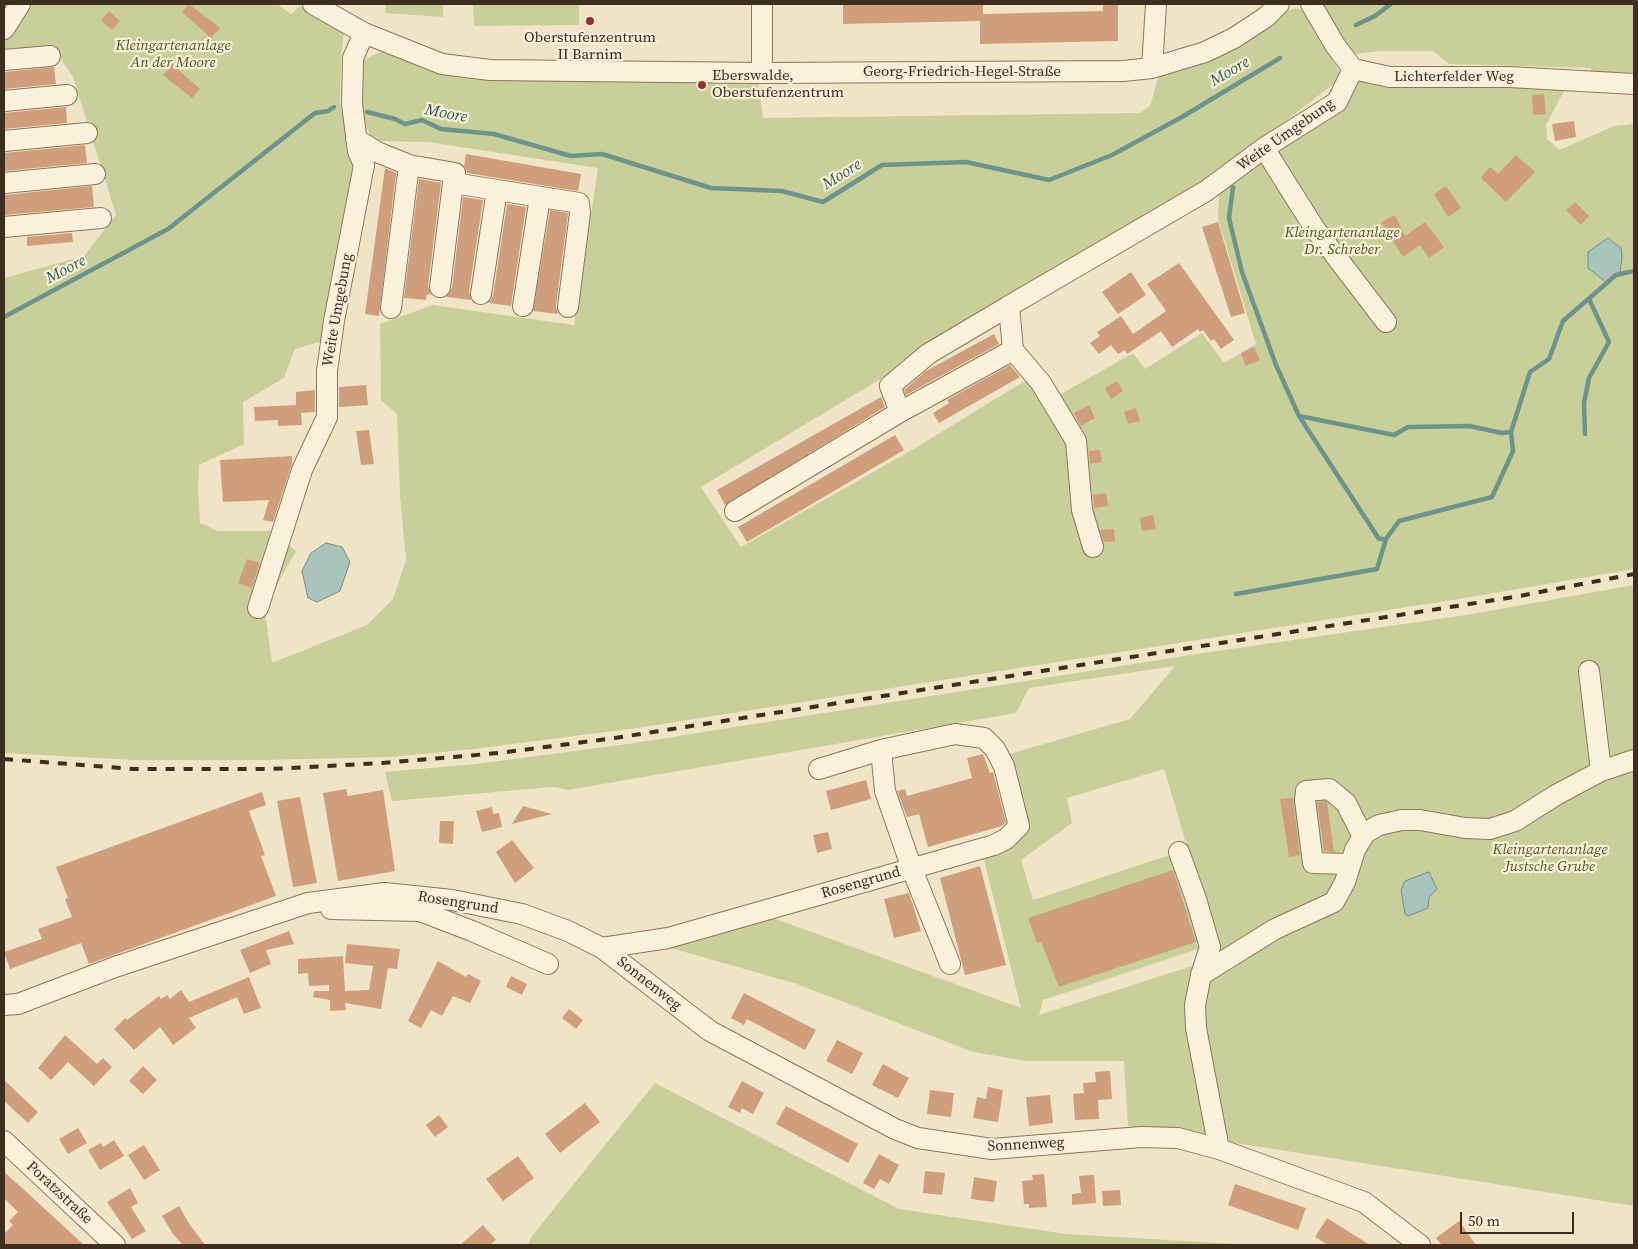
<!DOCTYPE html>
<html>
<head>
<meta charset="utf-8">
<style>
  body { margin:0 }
  #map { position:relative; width:1638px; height:1249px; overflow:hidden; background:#f0e4c8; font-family:"Source Serif 4",serif }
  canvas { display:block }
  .frame { position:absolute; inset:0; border:5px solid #3d2e20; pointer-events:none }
  .scale { position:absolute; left:1460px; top:1212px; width:114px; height:22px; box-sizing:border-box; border:2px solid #3d2e20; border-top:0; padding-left:6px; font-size:15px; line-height:18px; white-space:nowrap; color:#3d2e20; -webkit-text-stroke:4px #f7eed8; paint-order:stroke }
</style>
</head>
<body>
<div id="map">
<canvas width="1638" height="1249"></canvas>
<div class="frame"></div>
<div class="scale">50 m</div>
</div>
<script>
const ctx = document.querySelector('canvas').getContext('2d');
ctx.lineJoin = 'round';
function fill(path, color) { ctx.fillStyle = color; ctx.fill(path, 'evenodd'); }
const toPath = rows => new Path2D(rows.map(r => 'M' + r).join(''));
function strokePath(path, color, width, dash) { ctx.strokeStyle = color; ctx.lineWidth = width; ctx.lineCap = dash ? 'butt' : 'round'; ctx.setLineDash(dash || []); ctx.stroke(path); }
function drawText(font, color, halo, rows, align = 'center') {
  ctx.font = font + ' "Source Serif 4",serif'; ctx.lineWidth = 4.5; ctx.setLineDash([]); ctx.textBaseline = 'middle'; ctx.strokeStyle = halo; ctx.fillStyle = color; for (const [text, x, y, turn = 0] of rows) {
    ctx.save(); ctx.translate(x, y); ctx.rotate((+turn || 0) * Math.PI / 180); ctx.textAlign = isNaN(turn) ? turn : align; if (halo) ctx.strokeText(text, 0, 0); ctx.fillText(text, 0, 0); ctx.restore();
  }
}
const green = toPath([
  [4,4,277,4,291,14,300,6,344,32,341,57,340,103,342,113,356,152,353,202,323,341,295,349,284,378,243,402,244,444,199,465,198,490,200,523,218,531,272,531,296,551,273,592,265,612,272,663,367,625,393,599,406,560,400,496,397,414,381,400,380,324,433,305,574,325,598,168,428,142,373,141,362,118,361,61,384,50,436,69,758,81,763,118,1140,113,1150,106,1159,75,1274,20,1289,10,1296,8,1302,10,1341,74,1335,83,1203,185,701,487,741,547,912,450,1028,379,1047,402,1133,353,1145,369,1202,333,1224,363,1256,344,1218,219,1219,193,1361,79,1424,85,1565,89,1546,125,1547,139,1559,150,1614,126,1634,124,1634,569,1465,598,637,728,474,749,390,757,264,760,135,760,4,753,4,278,84,256,116,215,73,77,55,50,4,50],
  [386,4,443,4,443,17,385,13],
  [473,4,579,4,579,25,474,26],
  [1320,4,1634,4,1634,76,1591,74,1591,68,1449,64,1433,51,1378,51,1348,55],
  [1634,585,1634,1206,1128,1126,1124,1061,1026,1061,973,1052,797,984,671,948,762,914,1021,1008,979,840,1016,828,999,757,1130,719,1175,666,1029,688,1016,713,568,790,553,787,392,801,385,772,475,764,628,744,1203,653,1466,615],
  [1164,769,1220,957,1039,1015,1043,1000,1207,946,1176,853,1033,900,1021,860,1072,823,1067,798],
  [655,1083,899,1209,1066,1234,1254,1245,528,1245,532,1236]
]);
const water = toPath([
  [1608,238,1621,248,1622,257,1620,274,1607,283,1588,268,1588,252,1608,238],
  [326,543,342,547,350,562,340,591,317,602,308,598,302,571,311,553,326,543],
  [1429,872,1437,889,1429,897,1428,908,1408,916,1405,914,1401,890,1405,881,1429,872]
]);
const stream = toPath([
  [1356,25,1375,16,1391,4],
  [367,112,395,119,405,124,422,120,441,129,494,134,571,156,602,154,711,188,782,191,823,202,882,165,966,162,1049,180,1112,155,1182,117,1280,58],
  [1233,187,1229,218,1242,272,1276,365,1299,416,1394,435,1408,427,1469,426,1502,433,1511,432],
  [4,317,168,229,315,113,328,111,334,107],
  [1299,416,1379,539,1386,539],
  [1585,434,1584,403,1589,378,1609,342,1589,299],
  [1236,594,1377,569,1386,539,1399,521,1492,497,1513,451,1511,432,1530,372,1549,359,1563,321,1616,275,1634,271]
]);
const building = toPath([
  [189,4,220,28,211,38,182,12],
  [843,4,983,4,983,14,1103,11,1103,4,1118,4,1118,41,980,44,980,21,843,24],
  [109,11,120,21,112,30,101,20],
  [172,64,200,89,192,98,163,75],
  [54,67,56,84,4,89,4,72],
  [1544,94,1546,114,1533,115,1532,95],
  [66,107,67,123,4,129,4,113],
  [1574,121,1576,137,1555,141,1552,124],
  [85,145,87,163,4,171,4,153],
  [466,154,581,174,578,191,467,173,464,166],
  [1516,155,1535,172,1506,202,1481,178,1490,167,1498,174],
  [385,168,396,173,379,316,365,314],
  [419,179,441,183,428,286,431,295,427,294,426,300,404,298],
  [92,186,94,207,4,215,4,195],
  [1446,186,1461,208,1448,217,1434,194],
  [463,197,483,200,469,292,471,300,446,297,452,288],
  [1575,202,1589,216,1581,225,1566,210],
  [507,204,526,207,511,306,489,303,493,296],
  [550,210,568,213,556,306,558,314,533,311],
  [1395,215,1405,236,1425,222,1444,247,1429,258,1420,245,1403,257,1381,222],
  [1218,222,1245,313,1231,317,1202,227],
  [72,233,73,242,27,246,27,237],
  [1179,263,1234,340,1221,349,1214,339,1211,341,1203,330,1200,332,1198,329,1172,347,1161,331,1127,354,1125,350,1118,354,1111,345,1099,354,1090,343,1100,336,1097,332,1121,316,1133,334,1166,311,1147,284],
  [1131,272,1146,295,1118,314,1102,292],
  [994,334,999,344,906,395,904,390,926,371],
  [1254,347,1260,360,1246,366,1241,353],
  [1010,365,1020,377,939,423,933,413,949,403,947,400],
  [1117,381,1123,391,1111,399,1105,388],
  [366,385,368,405,339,407,339,387],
  [315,390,315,412,301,413,302,425,278,426,278,420,255,421,254,407,296,405,296,392],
  [881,397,885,407,725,505,717,490],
  [1089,405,1095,418,1081,426,1074,413],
  [1136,408,1140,421,1128,424,1124,412],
  [369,430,374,464,361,465,356,431],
  [895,435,904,450,747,542,738,527],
  [1100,450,1102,462,1090,464,1089,451],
  [292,456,292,464,273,522,263,520,269,500,223,502,220,460],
  [1106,493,1108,506,1094,508,1093,495],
  [1153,515,1156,529,1142,531,1140,518],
  [1114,529,1115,541,1104,542,1100,530],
  [247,559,260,563,252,588,238,583],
  [983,754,990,773,993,772,1006,822,1002,826,928,847,919,814,907,817,897,791,905,789,907,796,972,778,967,758],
  [866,780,871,799,831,810,826,791],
  [346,789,348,796,383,790,395,871,338,881,323,793],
  [262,792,266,805,249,811,265,855,261,856,276,896,89,964,81,943,10,969,4,952,42,939,38,929,72,917,65,899,68,898,56,867],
  [300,797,317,883,293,887,277,801],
  [1293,798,1300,855,1289,857,1280,799],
  [1325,801,1327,802,1334,852,1324,851,1317,802],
  [523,806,552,814,512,824],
  [492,807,493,814,499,813,502,827,482,832,476,811],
  [440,821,454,821,453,844,439,843],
  [828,832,832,849,817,853,813,835],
  [512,840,534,868,515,883,496,852],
  [980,866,1006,965,965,975,940,878],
  [1173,870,1196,942,1059,987,1041,942,1037,943,1028,918],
  [909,893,921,931,894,938,884,899],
  [289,931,294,944,266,950,271,964,250,973,240,950],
  [347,944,400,949,397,969,388,968,381,1009,345,1003,346,1010,330,1011,330,1000,313,997,314,991,329,991,329,985,309,986,308,973,298,974,298,959,343,956,345,991,369,990,373,966,345,963],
  [438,961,466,977,468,974,481,981,470,1003,453,996,442,1016,431,1010,421,1028,408,1021],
  [511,976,527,984,522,995,506,987],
  [249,977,261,1008,244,1014,237,997,189,1018,196,1028,173,1045,160,1027,134,1050,114,1029,125,1018,127,1020,159,996,161,999,167,995,170,999,181,990,189,1002],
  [744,993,816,1030,805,1050,747,1019,744,1025,731,1018],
  [569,1009,583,1020,576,1029,562,1018],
  [65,1035,97,1064,103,1058,112,1067,94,1086,68,1062,51,1080,38,1068],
  [837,1040,863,1053,852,1074,826,1061],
  [883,1064,909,1078,898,1098,872,1085],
  [143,1066,157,1080,143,1094,129,1081],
  [1110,1071,1112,1099,1098,1100,1099,1119,1075,1120,1073,1094,1084,1093,1083,1083,1096,1082,1095,1072],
  [4,1080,38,1112,28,1123,4,1101],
  [742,1081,764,1093,753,1114,742,1108,740,1113,728,1107],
  [988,1087,1003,1090,998,1122,973,1118,977,1097,986,1099],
  [930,1090,954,1093,951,1117,927,1114],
  [1050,1095,1053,1123,1029,1126,1026,1097],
  [585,1103,600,1122,560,1153,545,1134],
  [786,1106,858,1144,848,1163,776,1124],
  [439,1115,448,1127,435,1137,426,1125],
  [78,1128,87,1143,68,1154,59,1139],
  [114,1140,124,1156,100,1170,88,1150,101,1143,103,1147],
  [144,1145,160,1170,144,1180,128,1155],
  [879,1154,899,1165,889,1184,880,1179,874,1189,863,1183],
  [518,1156,534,1178,503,1201,486,1179],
  [925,1171,945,1173,942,1195,923,1193],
  [4,1172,21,1187,84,1245,4,1245,4,1234,13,1225,9,1221,18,1212,4,1198],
  [1044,1174,1047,1207,1029,1208,1029,1204,1024,1204,1022,1181,1033,1180,1032,1175],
  [1094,1175,1096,1203,1072,1205,1072,1194,1081,1193,1079,1176],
  [974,1177,997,1181,994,1202,971,1199],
  [1235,1184,1306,1208,1298,1230,1228,1205],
  [130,1188,138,1203,131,1207,146,1231,132,1239,107,1202],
  [1120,1190,1121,1205,1103,1206,1102,1191],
  [179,1206,190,1225,205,1245,183,1245,173,1234,162,1216],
  [1327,1218,1370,1245,1328,1245,1315,1237],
  [1459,1221,1476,1245,1442,1245,1436,1238],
  [483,1225,496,1240,490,1245,460,1245]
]);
const minor = toPath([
  [313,4,364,33,442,64,490,70,762,73,1123,71,1152,68,1205,52,1234,38,1266,17,1279,4],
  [762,4,762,73],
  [1311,4,1335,45,1353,69,1390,77,1509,77,1634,84],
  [4,29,20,4],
  [4,60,50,56],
  [1152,68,1156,4],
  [4,101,67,95],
  [356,139,377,152,409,165,455,173,453,183],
  [4,141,87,133],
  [1264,148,1315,229,1386,322],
  [4,183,95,174],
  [4,227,101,218],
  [440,287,453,183,579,203,580,213,568,307],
  [481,294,497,190],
  [523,306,540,197],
  [391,308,409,165],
  [900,412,890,386,928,354,1009,306],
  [735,511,900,412,1013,350],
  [1093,547,1082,510,1076,441,1041,383,1013,350,1009,306,1206,191,1264,148,1337,102,1353,69],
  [258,608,302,470,327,417,327,371,334,321,364,165,358,151,352,104,353,58,364,33],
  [1589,671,1601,771],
  [881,750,885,791,912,869,950,964],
  [1179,852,1196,899,1210,947,1201,975],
  [1349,864,1313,863,1305,800,1306,791,1329,789,1346,803,1363,837],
  [331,909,420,911,472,931,548,964],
  [602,948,710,1031,895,1129,918,1138,992,1149,1141,1137,1178,1138,1219,1149,1364,1202,1420,1245],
  [4,1005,18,1004,115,967,308,903,385,893,452,900,522,914,568,931,602,948,668,938,994,845,1006,839,1019,826,1004,766,995,749,984,738,955,734,881,750,819,769],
  [4,1141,115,1245],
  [1219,1149,1196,1028,1195,1005,1201,975,1275,929,1334,902,1345,882,1355,850,1365,833,1379,825,1402,820,1420,820,1465,828,1490,829,1515,821,1556,795,1601,771,1634,760]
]);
const rail = toPath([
  [4,759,134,769,271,769,383,763,499,753,615,738,1342,624,1514,597,1634,574]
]);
const markers = [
  [590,21,5,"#9e2a2b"],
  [702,85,5,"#9e2a2b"]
];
const poiNames = [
  ["Oberstufenzentrum",590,38],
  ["II Barnim",590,55],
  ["Eberswalde,",712,76,"left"],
  ["Oberstufenzentrum",712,93,"left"]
];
const parkNames = [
  ["Kleingartenanlage",173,46],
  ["An der Moore",173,63],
  ["Kleingartenanlage",1342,233],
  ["Dr. Schreber",1342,250],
  ["Kleingartenanlage",1550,850],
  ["Justsche Grube",1550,867]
];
const streetNames = [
  ["Georg-Friedrich-Hegel-Straße",962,72],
  ["Lichterfelder Weg",1454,77],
  ["Weite Umgebung",1286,135,-35],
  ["Weite Umgebung",338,310,-80],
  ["Rosengrund",861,883,-16],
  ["Rosengrund",458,903,9],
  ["Sonnenweg",649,984,38],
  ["Sonnenweg",1026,1145,-3],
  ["Poratzstraße",59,1193,43]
];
const waterNames = [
  ["Moore",1230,72,-30],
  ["Moore",446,114,11],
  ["Moore",842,175,-32],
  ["Moore",66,270,-28]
];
fill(green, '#c9cf9b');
fill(water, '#a9c4bc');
strokePath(water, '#6f938a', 1);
strokePath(stream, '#6f938a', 4.5);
fill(building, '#cf9f7d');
strokePath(minor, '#8d765c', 22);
strokePath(minor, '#faf1dc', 20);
strokePath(rail, '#3d2e20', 4, [9, 9]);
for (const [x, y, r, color] of markers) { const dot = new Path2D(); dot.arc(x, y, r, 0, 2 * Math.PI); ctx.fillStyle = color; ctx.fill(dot); strokePath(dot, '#f7eed8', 2); }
drawText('15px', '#3d2e20', '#f7eed8', poiNames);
drawText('italic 15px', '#4d5a26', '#f7eed8', parkNames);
drawText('15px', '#3d2e20', '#f7eed8', streetNames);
drawText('italic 16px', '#2f5d5a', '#f7eed8', waterNames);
</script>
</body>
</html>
